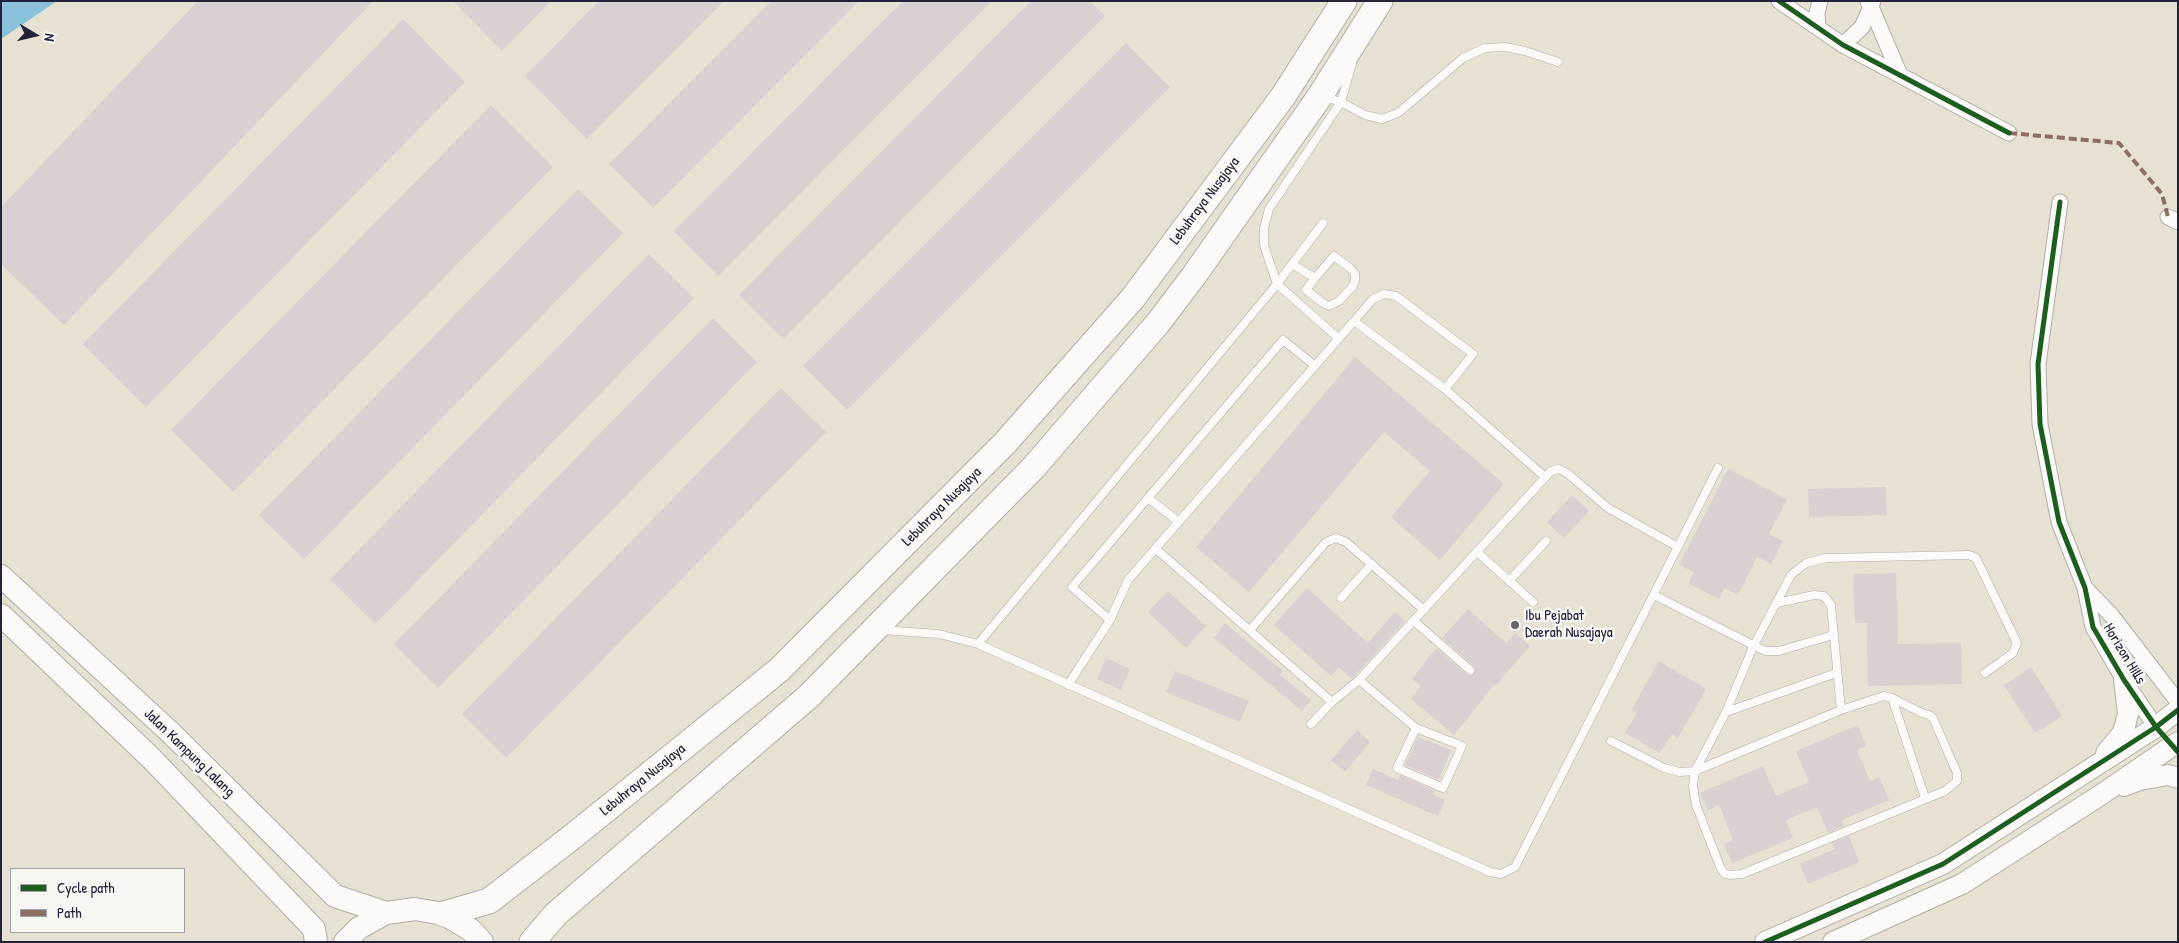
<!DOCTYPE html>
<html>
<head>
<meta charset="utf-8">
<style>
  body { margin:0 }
  #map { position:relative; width:2179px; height:943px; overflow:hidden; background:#e6e1d2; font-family:"Patrick Hand",sans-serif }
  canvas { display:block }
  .frame { position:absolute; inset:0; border:2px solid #22223b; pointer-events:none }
  .legend { position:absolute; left:10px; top:868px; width:175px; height:65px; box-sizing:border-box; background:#f6f6f2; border:1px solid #a1a1a9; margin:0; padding:6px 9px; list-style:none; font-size:15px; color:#22223b }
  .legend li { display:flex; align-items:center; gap:10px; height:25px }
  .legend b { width:25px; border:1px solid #a1a1a9 }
  .north { position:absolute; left:10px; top:10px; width:50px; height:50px; -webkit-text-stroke:4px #f6f6f2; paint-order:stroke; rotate:99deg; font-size:14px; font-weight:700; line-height:20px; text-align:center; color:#22223b }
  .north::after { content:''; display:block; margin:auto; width:18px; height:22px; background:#22223b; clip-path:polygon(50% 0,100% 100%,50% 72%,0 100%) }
</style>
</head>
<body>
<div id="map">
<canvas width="2179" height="943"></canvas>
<div class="frame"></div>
<ul class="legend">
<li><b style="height:6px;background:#1b5e20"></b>Cycle path</li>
<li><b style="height:6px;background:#8d6e63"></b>Path</li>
</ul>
<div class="north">N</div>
</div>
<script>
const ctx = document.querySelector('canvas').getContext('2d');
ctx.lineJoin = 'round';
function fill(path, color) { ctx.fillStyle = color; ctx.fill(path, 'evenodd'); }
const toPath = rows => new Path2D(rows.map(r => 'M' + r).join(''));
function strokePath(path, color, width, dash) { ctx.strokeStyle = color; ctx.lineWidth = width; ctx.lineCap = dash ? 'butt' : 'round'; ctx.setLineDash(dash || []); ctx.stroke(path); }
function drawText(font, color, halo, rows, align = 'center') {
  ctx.font = font + ' "Patrick Hand",sans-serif'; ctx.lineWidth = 5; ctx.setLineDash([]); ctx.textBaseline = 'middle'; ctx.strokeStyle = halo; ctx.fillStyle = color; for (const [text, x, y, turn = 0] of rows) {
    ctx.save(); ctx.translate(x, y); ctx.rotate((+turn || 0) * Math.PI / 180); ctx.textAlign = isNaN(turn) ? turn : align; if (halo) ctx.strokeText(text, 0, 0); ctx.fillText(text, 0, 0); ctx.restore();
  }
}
const water = toPath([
  [1,1,57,1,1,39]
]);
const building = toPath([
  [198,1,373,1,64,325,1,264,1,207],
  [453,1,551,1,502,51],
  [599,1,724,1,587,139,525,76],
  [771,1,859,1,653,208,609,164],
  [903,1,992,1,718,276,674,231],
  [1031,1,1090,1,1105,16,783,339,739,295],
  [403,19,465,82,146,407,83,344],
  [1126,43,1170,87,847,410,803,366],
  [491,105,553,167,233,492,171,430],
  [578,189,623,233,304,559,259,515],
  [649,254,694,298,375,624,330,579],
  [713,318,757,362,438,688,394,644],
  [1355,357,1504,484,1440,560,1391,517,1430,471,1384,432,1249,592,1196,547],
  [781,388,826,432,506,758,462,714],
  [1728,469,1787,499,1769,534,1783,541,1771,564,1757,557,1738,595,1725,588,1719,599,1688,583,1694,572,1679,565],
  [1886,487,1887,515,1809,517,1808,489],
  [1572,495,1589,511,1564,538,1547,522],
  [1896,573,1898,644,1961,643,1962,684,1868,686,1867,623,1855,623,1853,574],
  [1307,588,1368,643,1395,612,1405,621,1352,679,1339,667,1331,676,1274,625],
  [1168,591,1206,626,1186,648,1148,612],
  [1468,609,1506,643,1515,633,1530,646,1495,686,1494,685,1454,735,1411,699,1421,686,1412,679,1436,648,1466,674,1471,675,1474,673,1474,666,1442,638],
  [1225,623,1283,671,1280,675,1311,700,1302,711,1214,638],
  [1106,658,1130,669,1121,690,1097,679],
  [1659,661,1706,689,1678,738,1672,734,1660,753,1625,733,1637,713,1631,710],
  [2031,667,2062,716,2035,733,2004,685],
  [1175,671,1249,701,1240,722,1166,692],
  [1858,725,1866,746,1857,750,1870,781,1879,777,1889,800,1842,820,1844,826,1828,833,1817,807,1786,820,1793,838,1732,863,1724,844,1733,840,1719,805,1708,810,1700,793,1763,766,1776,796,1809,782,1796,751],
  [1357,730,1370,742,1345,772,1331,760],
  [1418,737,1451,750,1439,780,1405,765],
  [1373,769,1398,780,1400,775,1435,791,1433,795,1445,800,1438,816,1366,785],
  [1849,836,1859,862,1808,884,1800,864,1835,849,1832,843]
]);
const service = toPath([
  [1325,97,1341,102,1365,115,1382,119,1398,113,1463,58,1485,48,1505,47,1525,51,1558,62],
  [1323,223,1277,284,1338,338],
  [1292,264,1315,278,1334,256,1350,268,1355,274,1355,280,1353,286,1339,301,1329,306,1323,303,1306,290,1315,278],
  [1354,321,1373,299,1384,294,1396,296,1473,354,1445,389],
  [1148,498,1179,522],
  [1156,549,1332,702],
  [1477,552,1533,602],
  [1509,581,1546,541],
  [1654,595,1765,651,1779,651,1833,635],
  [1341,598,1372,564],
  [1777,603,1814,595,1824,596,1831,605,1841,710,1695,771,1693,786,1696,805,1721,869,1725,874,1731,875,1742,874,1945,791,1957,781,1957,773,1933,718,1929,715,1922,713,1892,698,1884,696,1841,710],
  [1110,620,1072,587,1283,340,1314,365],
  [1414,621,1470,670],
  [881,630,939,634,978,644,1277,284,1264,245,1264,228,1269,209,1341,102,1352,64],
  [1250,630,1326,542,1336,538,1346,542,1424,610],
  [978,644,1490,872,1501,874,1515,867,1718,468],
  [1359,680,1416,728,1462,746,1443,788,1397,768,1416,728],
  [1068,685,1110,620,1128,580,1354,321,1445,389,1545,477],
  [1892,698,1925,798],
  [1726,712,1836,673],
  [1311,724,1332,702,1359,680,1551,471,1559,469,1567,473,1608,508,1678,547],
  [1611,741,1664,768,1680,772,1695,771,1726,712,1753,647,1791,575,1806,563,1826,558,1969,555,1976,558,2017,643,2013,653,1985,673]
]);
const minor = toPath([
  [1779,1,1843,45,2009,133],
  [1873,1,1871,7,1900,75],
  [1818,27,1817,13,1820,1],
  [1843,45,1862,27,1871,7,1868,2],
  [2060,202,2038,364,2040,424,2059,522,2085,588,2093,627,2124,680,2156,727],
  [2168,217,2178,222],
  [2085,588,2112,616,2178,702]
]);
const tertiary = toPath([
  [2106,753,2121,735,2125,726,2128,713,2124,680],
  [2124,786,2140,780,2168,775,2178,778],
  [1765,942,1943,864,2156,727,2178,710],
  [1833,942,1962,884,2099,796,2178,742]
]);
const secondary = toPath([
  [1,576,172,734,335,896,386,913],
  [1,615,152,759,314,929,316,942],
  [345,942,359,928,386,913,415,909,444,914,471,930,482,942]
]);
const primary = toPath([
  [444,914,489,901,572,837,779,670,1005,443,1133,298,1284,95,1344,1],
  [532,942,556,914,809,696,1034,467,1158,323,1193,277,1320,96,1380,1]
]);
const quiet = toPath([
  [2009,133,2119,143,2162,194,2168,217]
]);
const cycleway = toPath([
  [1779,1,1843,45,2009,133],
  [2060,202,2038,364,2040,424,2059,522,2085,588,2093,627,2124,680,2156,727,2178,752],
  [1765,942,1943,864,2156,727,2178,710]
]);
const markers = [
  [1515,625,5,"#676570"]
];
const streetNames = [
  ["Lebuhraya Nusajaya",1205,201,-53],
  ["Lebuhraya Nusajaya",942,507,-45],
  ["Horizon Hills",2124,654,59],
  ["Jalan Kampung Lalang",189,753,44],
  ["Lebuhraya Nusajaya",643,780,-39]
];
const poiNames = [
  ["Ibu Pejabat",1525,616],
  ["Daerah Nusajaya",1525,633]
];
fill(water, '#8ac1da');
fill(building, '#d9d0d1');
strokePath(service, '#b1aea7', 9);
strokePath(minor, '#b1aea7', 17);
strokePath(tertiary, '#b1aea7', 22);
strokePath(secondary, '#b1aea7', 24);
strokePath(primary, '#b1aea7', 27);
strokePath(service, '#fbfaf8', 8);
strokePath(minor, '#fbfaf8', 15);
strokePath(tertiary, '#fbfaf8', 20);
strokePath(secondary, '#fbfaf8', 22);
strokePath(primary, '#fbfaf8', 25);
strokePath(quiet, '#8d6e63', 4, [8, 4]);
strokePath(cycleway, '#1b5e20', 5);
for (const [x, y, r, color] of markers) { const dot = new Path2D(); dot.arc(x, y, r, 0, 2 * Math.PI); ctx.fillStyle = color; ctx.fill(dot); strokePath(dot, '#f6f6f2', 2); }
drawText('15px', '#22223b', '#f6f6f2', streetNames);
drawText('15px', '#22223b', '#f6f6f2', poiNames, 'left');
</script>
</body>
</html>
